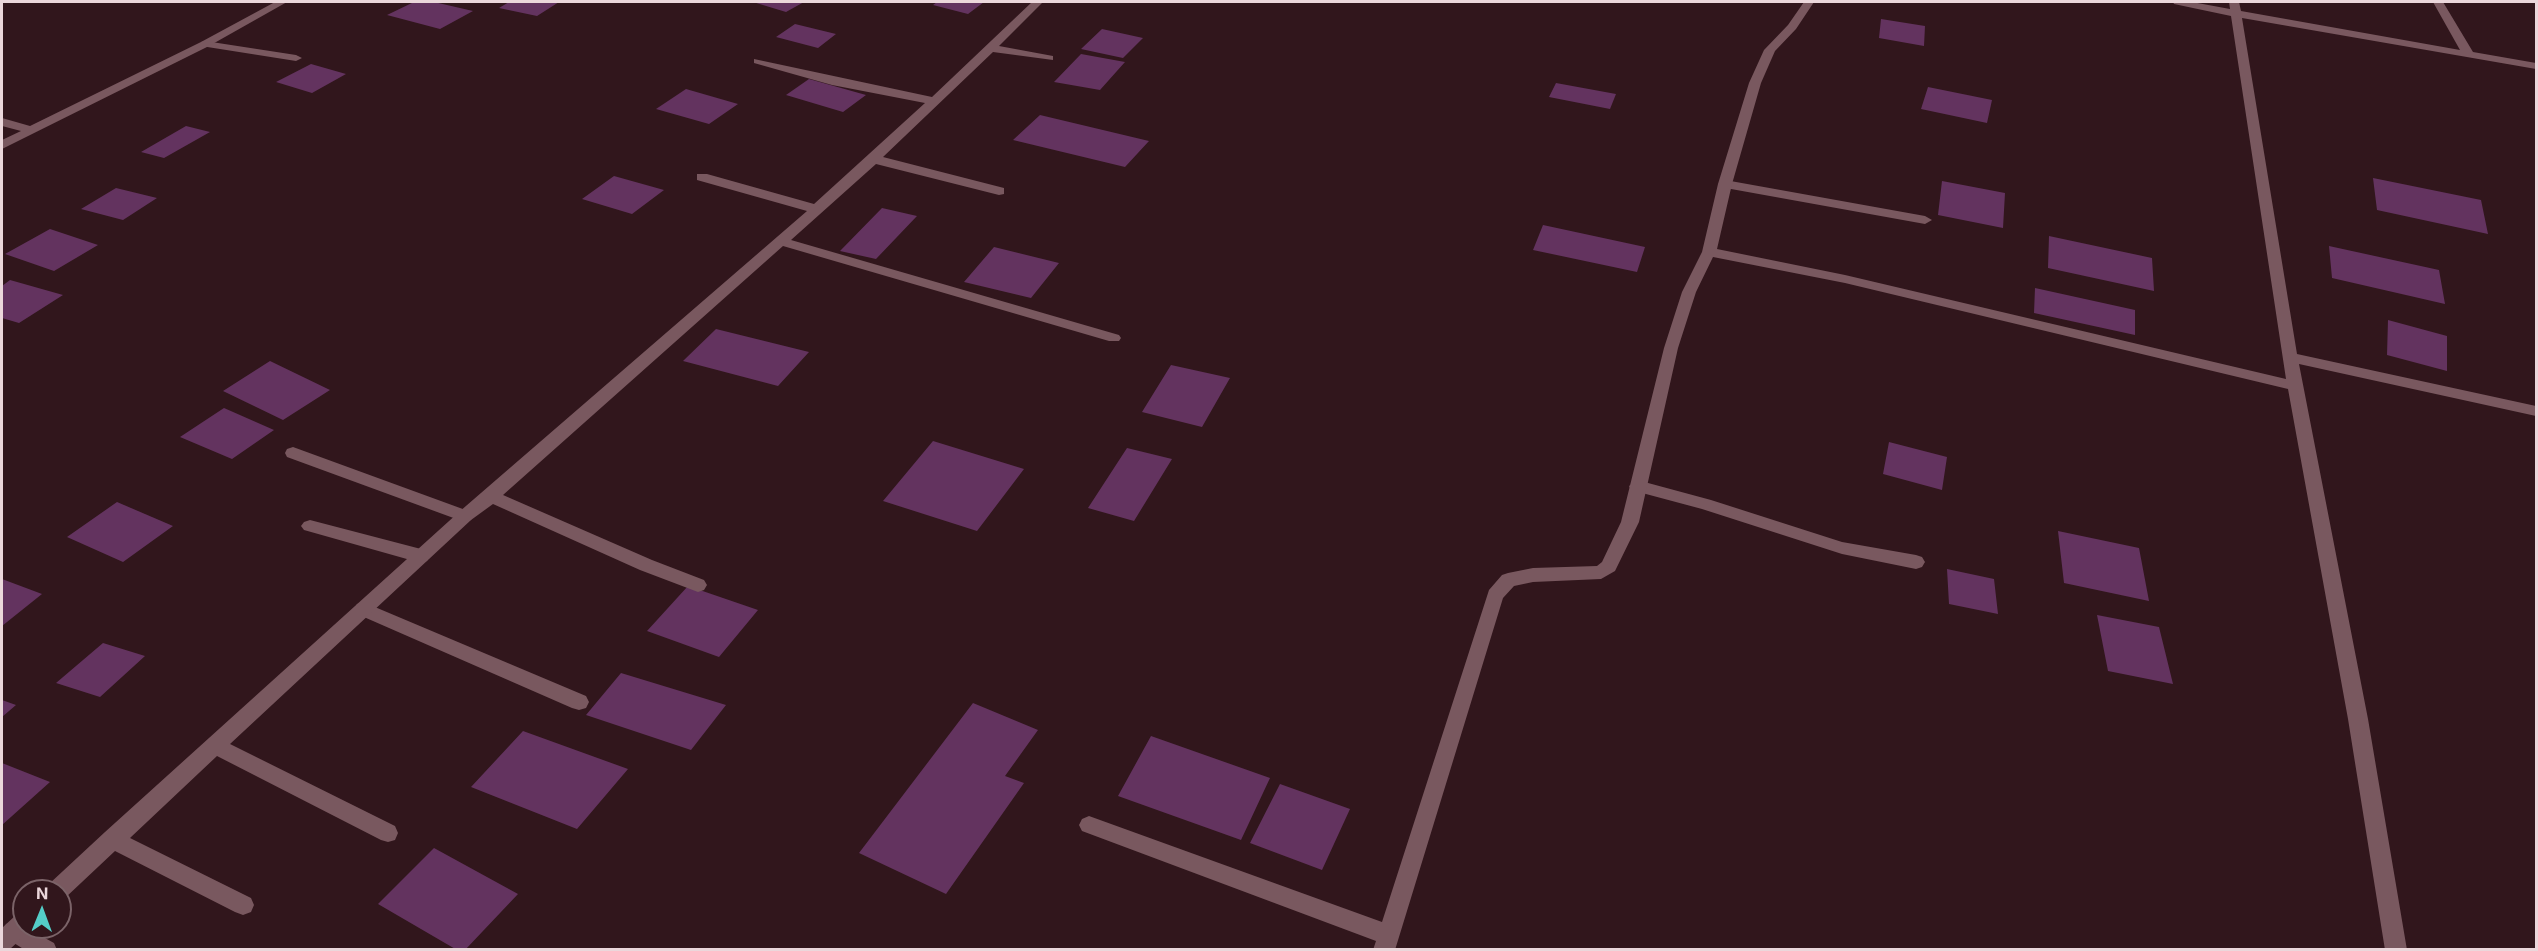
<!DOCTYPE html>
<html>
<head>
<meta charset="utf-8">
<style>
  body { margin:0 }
  #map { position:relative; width:2538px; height:951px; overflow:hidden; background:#31161c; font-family:Inter,sans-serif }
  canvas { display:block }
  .frame { position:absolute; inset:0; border:3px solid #ebd7db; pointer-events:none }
  .north { position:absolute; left:12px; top:879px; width:60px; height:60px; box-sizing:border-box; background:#31161c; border:2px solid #7b6368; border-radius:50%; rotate:1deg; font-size:16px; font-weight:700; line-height:24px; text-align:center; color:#ebd7db }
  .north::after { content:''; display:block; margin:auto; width:21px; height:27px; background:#54cdc8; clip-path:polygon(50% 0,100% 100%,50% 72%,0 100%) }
</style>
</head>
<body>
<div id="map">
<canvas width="2538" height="951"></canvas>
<div class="frame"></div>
<div class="north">N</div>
</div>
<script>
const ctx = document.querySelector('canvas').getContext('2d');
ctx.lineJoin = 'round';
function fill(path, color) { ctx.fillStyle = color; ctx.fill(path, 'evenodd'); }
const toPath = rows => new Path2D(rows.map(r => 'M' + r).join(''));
const building = toPath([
  [414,2,434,2,473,11,440,29,387,15],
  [509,2,559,2,537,16,499,8],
  [753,2,804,2,786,12],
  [937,2,984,2,968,14,933,5],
  [1881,19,1925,26,1924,46,1879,38],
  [795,24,836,34,818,48,776,37],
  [1102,29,1143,38,1123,58,1081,49],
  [1081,54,1125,62,1100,90,1054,82],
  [311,64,346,74,312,93,276,82],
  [809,79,866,95,843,112,786,95],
  [1556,83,1616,94,1610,109,1549,97],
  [1928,87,1992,100,1987,123,1921,109],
  [686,89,738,104,709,124,656,109],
  [1040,115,1149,141,1125,167,1013,140],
  [186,126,210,132,164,158,141,152],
  [614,176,664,190,632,214,582,199],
  [2373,178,2481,200,2488,234,2377,210],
  [1942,181,2005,193,2003,228,1938,215],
  [116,188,157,198,123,220,81,209],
  [882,208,917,216,876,259,840,251],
  [1543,225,1645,247,1637,272,1533,250],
  [50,229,98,245,54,271,5,254],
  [2049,236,2152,258,2154,291,2048,268],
  [2329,246,2439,270,2445,304,2332,278],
  [994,247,1059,263,1031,298,964,282],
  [10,280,63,295,19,323,2,318,2,286],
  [2035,288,2135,310,2135,335,2034,313],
  [2388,320,2447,336,2447,371,2387,355],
  [716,329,809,352,778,386,683,361],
  [270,361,330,390,283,420,223,391],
  [1171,365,1230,378,1202,427,1142,412],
  [224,408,274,430,232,459,180,437],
  [933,441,1024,469,977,531,883,501],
  [1889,442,1947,457,1942,490,1883,474],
  [1127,448,1172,459,1134,521,1088,508],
  [117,502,173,526,123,562,67,537],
  [2058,531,2139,548,2149,601,2064,583],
  [1947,569,1994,579,1998,614,1949,604],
  [2,579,42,594,2,626],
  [688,586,758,610,719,657,647,631],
  [2097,615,2159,627,2173,684,2108,671],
  [103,643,145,656,100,697,56,683],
  [621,673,726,705,691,750,586,715],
  [2,700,16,705,2,717],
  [973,703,1038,730,1005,776,1024,783,946,894,859,853],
  [523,731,628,769,577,829,471,787],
  [1151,736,1270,778,1241,840,1118,796],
  [2,763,50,782,2,825],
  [1280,784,1350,809,1322,870,1250,843],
  [434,848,518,894,465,950,457,950,378,904]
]);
const service = toPath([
  [205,41,296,55,302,58,296,61,201,46,201,42,205,41],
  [1725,180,1925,216,1932,220,1925,224,1720,187,1718,184,1725,180],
  [293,447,471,512,473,516,471,520,465,522,459,520,287,457,285,453,287,449,293,447],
  [1637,480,1711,500,1842,542,1916,555,1922,557,1925,562,1922,567,1916,569,1842,554,1702,509,1631,490,1629,486,1637,480],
  [310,520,421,549,427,551,430,556,427,561,421,563,304,530,301,526,304,522,310,520],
  [363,602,586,696,589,702,586,708,579,710,572,708,357,614,354,609,357,604,363,602],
  [14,921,54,943,57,950,25,950,6,938,3,931,6,924,14,921]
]);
const minor = toPath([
  [275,2,287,2,209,46,2,149,2,140,21,131,2,126,2,118,30,126,201,42,275,2],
  [1032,2,1043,2,999,46,1053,56,1053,60,993,52,883,157,1004,188,1004,194,999,195,876,164,791,240,1119,335,1121,338,1119,341,1109,341,783,246,503,495,652,560,704,580,707,585,704,590,698,592,640,570,493,504,471,520,230,744,395,826,398,833,395,840,388,842,381,840,217,756,130,838,251,898,254,905,251,912,243,915,235,912,115,851,65,898,60,900,60,891,46,891,49,884,105,832,459,512,807,211,697,180,697,174,707,174,814,204,925,103,832,85,754,63,754,59,932,97,1032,2],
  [1804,2,1814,2,1796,29,1775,51,1761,83,1732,184,1717,249,1845,275,2286,379,2231,16,2174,4,2173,2,2192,2,2230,9,2229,2,2239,2,2241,11,2460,50,2433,2,2443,2,2473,52,2536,63,2536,69,2242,18,2297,354,2536,406,2536,416,2299,364,2368,719,2407,950,2385,950,2348,719,2288,389,1845,283,1713,257,1696,292,1678,348,1639,522,1615,571,1601,579,1533,582,1514,586,1503,598,1395,950,1373,950,1376,941,1082,831,1079,825,1082,819,1089,816,1382,922,1489,590,1502,575,1508,573,1533,568,1597,566,1602,562,1621,522,1664,348,1682,292,1702,252,1718,184,1749,83,1764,50,1788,25,1804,2],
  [24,912,24,927,33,927,32,929,10,949,2,950,2,928,16,915,24,912]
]);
fill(building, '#63335f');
fill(service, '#79585f');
fill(minor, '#79585f');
</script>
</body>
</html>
